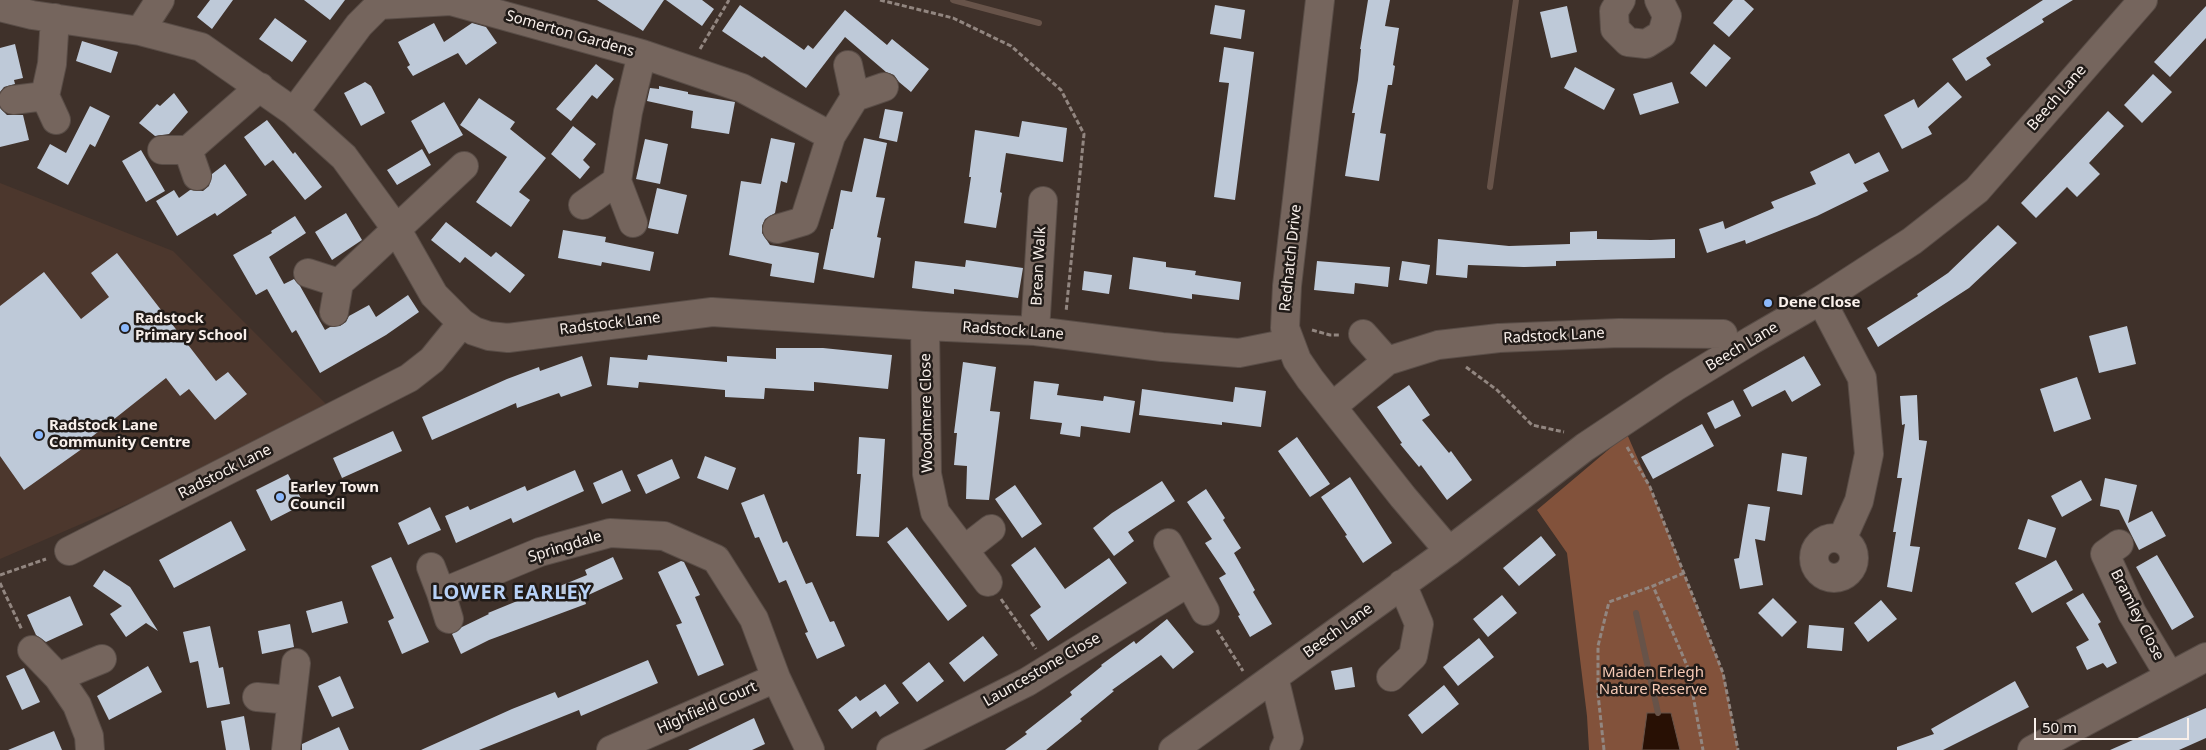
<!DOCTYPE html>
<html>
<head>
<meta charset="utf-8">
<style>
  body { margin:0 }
  #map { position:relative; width:2206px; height:750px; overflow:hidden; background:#3f312a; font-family:"Noto Sans",sans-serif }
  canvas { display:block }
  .scale { position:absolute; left:2034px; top:718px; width:155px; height:22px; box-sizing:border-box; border:2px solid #f9f0eb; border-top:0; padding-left:6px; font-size:15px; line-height:18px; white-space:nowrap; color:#f9f0eb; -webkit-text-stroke:4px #211b18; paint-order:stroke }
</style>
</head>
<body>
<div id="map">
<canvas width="2206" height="750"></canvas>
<div class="scale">50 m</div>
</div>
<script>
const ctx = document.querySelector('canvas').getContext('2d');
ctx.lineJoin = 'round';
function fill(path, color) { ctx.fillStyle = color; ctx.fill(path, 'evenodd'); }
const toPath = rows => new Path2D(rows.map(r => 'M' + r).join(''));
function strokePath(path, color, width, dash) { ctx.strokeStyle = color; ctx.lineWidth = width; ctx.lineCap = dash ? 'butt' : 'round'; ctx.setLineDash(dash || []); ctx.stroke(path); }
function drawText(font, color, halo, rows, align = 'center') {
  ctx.font = font + ' "Noto Sans",sans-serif'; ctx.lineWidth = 5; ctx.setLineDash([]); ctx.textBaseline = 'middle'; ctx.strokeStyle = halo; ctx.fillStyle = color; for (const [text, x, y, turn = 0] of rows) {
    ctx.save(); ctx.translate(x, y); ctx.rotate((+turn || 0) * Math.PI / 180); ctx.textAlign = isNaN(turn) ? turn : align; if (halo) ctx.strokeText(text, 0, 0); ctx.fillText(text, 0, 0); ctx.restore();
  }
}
const built = toPath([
  [0,183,173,251,327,405,183,480,0,559]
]);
const green = toPath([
  [1627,434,1650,487,1723,673,1738,750,1589,750,1587,716,1567,553,1537,510]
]);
const water = toPath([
  [1647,713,1671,713,1680,750,1642,750,1647,713]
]);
const stream = toPath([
  [953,0,1039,23],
  [1490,187,1516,0],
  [1636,613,1658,713]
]);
const building = toPath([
  [210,0,233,0,212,29,197,17],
  [304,0,345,0,330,20],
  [597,0,664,0,643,31],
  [666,0,702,0,714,9,702,26],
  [1368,0,1390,0,1385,26,1399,28,1393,65,1395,66,1392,85,1388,85,1380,133,1386,134,1379,181,1345,176,1355,113,1352,113,1358,80,1361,49,1360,49],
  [1733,0,1744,0,1754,9,1729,37,1713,23],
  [2043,0,2073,0,2042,19,2044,22,1986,58,1991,65,1966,81,1952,59],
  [740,5,804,50,808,45,813,49,845,10,887,45,892,39,929,69,911,92,899,82,894,75,886,72,845,37,806,88,764,56,762,58,722,31],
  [1215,5,1245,10,1241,39,1210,34],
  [1567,6,1577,52,1551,58,1540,12],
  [2206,6,2206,38,2170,77,2154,62],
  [275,18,307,41,292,62,259,39],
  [434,23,444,42,472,23,486,27,497,43,466,65,458,53,413,76,407,67,410,65,398,42],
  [82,41,118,52,111,73,76,61],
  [15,44,23,78,14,80,15,84,4,87,0,92,0,48],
  [1714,44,1731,58,1706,87,1690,73],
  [1224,47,1254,52,1235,200,1214,197,1229,83,1219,82],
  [596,64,614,79,597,99,592,95,571,121,556,109],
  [1575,67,1615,89,1604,110,1564,88],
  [2153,74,2172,92,2142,123,2124,105],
  [365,82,371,86,385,113,361,126,344,93],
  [1672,82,1679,103,1640,115,1633,94],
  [1948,82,1962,97,1928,127,1932,134,1902,149,1884,115,1914,99,1918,108],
  [659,86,688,92,688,94,735,102,729,134,691,128,693,111,647,101,650,88,659,89],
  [174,93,188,112,169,134,155,136,139,123,157,104,160,106],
  [479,98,515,122,510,129,546,158,519,192,530,200,511,227,476,202,507,157,460,125],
  [444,102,463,135,429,154,411,121],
  [90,106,110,116,95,147,90,144,68,185,37,168,50,144,66,153],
  [0,108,7,115,23,115,29,140,0,147],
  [885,109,903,112,897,142,879,138],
  [2108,111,2124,126,2089,163,2100,174,2077,197,2067,187,2036,218,2021,203],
  [267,120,293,154,295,152,322,187,305,200,273,160,265,166,244,137],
  [1022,121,1067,128,1063,162,1006,153,1000,192,1002,193,996,228,964,223,971,177,969,177,975,130,1019,137],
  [573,126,596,144,583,160,590,167,580,179,551,154],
  [771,138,795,143,787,183,781,181,775,213,765,219,762,226,762,233,770,245,819,253,814,283,770,276,772,264,729,255,741,181,761,184],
  [864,138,887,143,876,197,885,198,877,237,881,238,874,278,823,269,831,229,833,229,841,190,852,192],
  [645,139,668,144,660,184,636,179],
  [422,149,431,165,397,185,387,170],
  [141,150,165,191,146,202,122,161],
  [1879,152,1889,171,1863,183,1868,191,1817,216,1746,244,1745,240,1707,253,1699,229,1723,221,1725,229,1774,208,1771,202,1816,184,1810,172,1849,153,1855,164],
  [225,164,247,195,217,216,215,213,177,236,156,201,174,190,179,198,190,190,203,191,209,186,212,174],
  [657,188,687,195,678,234,648,228],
  [346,213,362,240,332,260,315,232],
  [295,216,306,233,269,257,284,284,294,279,300,286,325,330,330,327,340,326,346,322,349,316,369,305,376,317,408,295,419,312,386,335,320,373,296,330,292,333,267,289,256,295,233,255,272,233,271,231],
  [446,222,491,257,496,252,525,275,510,293,465,257,460,263,431,240],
  [1998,225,2017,243,1969,288,1878,347,1867,328,1918,296,1917,294,1948,273],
  [563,230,606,237,605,242,654,252,650,271,602,262,601,266,558,258],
  [1597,231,1597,239,1651,240,1675,239,1675,258,1556,261,1556,266,1524,267,1468,265,1467,278,1436,275,1438,239,1509,246,1570,244,1570,232],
  [117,253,216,381,228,372,247,394,215,420,189,389,180,396,166,378,84,443,86,446,24,490,0,456,0,306,44,272,81,319,109,297,91,273],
  [1133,257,1166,262,1166,267,1196,271,1195,275,1241,282,1239,300,1192,294,1192,299,1129,289],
  [966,260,1023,268,1018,298,954,289,954,294,912,288,915,261,965,267],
  [1317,261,1390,267,1388,287,1355,283,1354,294,1314,290],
  [1402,261,1430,265,1427,284,1399,280],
  [1084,271,1112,275,1109,294,1082,290],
  [2127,326,2136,364,2099,373,2089,336],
  [776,348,823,348,892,355,888,389,814,382,814,391,765,388,764,399,725,397,725,390,639,382,638,388,607,385,610,357,647,360,648,355,727,362,727,356,776,359],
  [582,356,592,386,561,397,559,393,517,408,516,403,432,440,422,417,507,379,539,367,540,371],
  [1804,356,1821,385,1792,402,1785,390,1752,407,1743,390],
  [963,362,996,367,990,411,1000,412,989,500,966,499,967,466,954,465,957,433,954,433],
  [2077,377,2091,419,2054,432,2040,389],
  [1034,381,1059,384,1057,395,1103,401,1104,396,1135,401,1130,433,1081,426,1080,437,1060,434,1062,423,1030,419],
  [1409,385,1430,415,1422,420,1449,453,1451,451,1472,480,1447,500,1421,465,1419,467,1400,444,1402,443,1377,407],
  [1235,387,1266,391,1261,427,1222,422,1222,425,1139,415,1142,389,1233,402],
  [1917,395,1919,440,1927,441,1910,546,1920,547,1912,592,1887,587,1896,532,1893,532,1902,478,1897,478,1905,424,1902,425,1900,396],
  [1733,400,1741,416,1715,429,1707,413],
  [1702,424,1714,446,1653,479,1641,457],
  [393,431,402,451,342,478,333,458],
  [859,437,885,439,879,537,856,536,861,474,857,474],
  [1297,437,1330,484,1310,497,1278,451],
  [1782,453,1807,457,1802,495,1777,491],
  [705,456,736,468,728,490,697,478],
  [672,459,680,478,646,494,637,475],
  [575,470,584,491,513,523,511,518,456,543,445,516,468,506,470,510,525,486,527,491],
  [622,470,631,491,602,504,593,483],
  [288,474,304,504,271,521,256,490],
  [1350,477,1392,543,1363,563,1345,536,1347,535,1321,497],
  [2105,478,2137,485,2128,523,2152,511,2166,536,2139,550,2119,510,2100,506],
  [2081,480,2092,500,2062,517,2051,496],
  [1162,481,1175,501,1128,532,1134,541,1114,556,1093,528,1112,513],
  [1015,485,1042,524,1022,538,995,499],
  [1206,489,1225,518,1223,520,1241,548,1234,553,1255,590,1253,592,1272,624,1250,637,1238,616,1240,615,1219,578,1226,574,1205,543,1212,539,1187,502],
  [764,494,783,543,787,541,806,584,812,582,830,622,834,621,845,646,817,659,805,633,808,632,786,580,779,583,759,537,755,538,741,503],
  [1748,504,1770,507,1765,541,1755,539,1763,585,1740,589,1734,559,1739,558],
  [430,507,441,530,408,545,398,523],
  [2028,519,2056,528,2046,558,2018,549],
  [231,521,246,550,174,588,159,560],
  [907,527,967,606,948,621,887,542],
  [1541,536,1556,555,1519,586,1503,568],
  [1035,547,1065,589,1109,558,1127,583,1048,641,1030,615,1041,607,1011,565],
  [2157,555,2194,617,2172,630,2136,567],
  [391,557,429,642,402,654,388,621,394,618,371,566],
  [613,557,623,579,584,597,586,604,489,640,461,654,452,634,462,627,489,614,488,613,527,597,528,599,587,575,585,570],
  [2056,560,2073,590,2032,613,2015,583],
  [681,561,684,562,700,595,695,597,724,665,698,676,676,625,682,623,658,572],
  [104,570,130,587,158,631,146,623,126,637,110,614,122,606,93,586],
  [2083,593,2101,622,2098,624,2117,663,2107,668,2103,663,2087,670,2076,647,2089,640,2066,603],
  [1502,595,1517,613,1488,637,1473,619],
  [70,596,83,625,46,642,36,635,27,615],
  [1773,598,1797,622,1782,637,1758,613],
  [1881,600,1897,619,1868,642,1854,623],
  [342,601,348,623,312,633,306,611],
  [1167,619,1194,652,1173,669,1161,655,1112,690,1114,691,1080,719,1082,721,1046,750,1005,750,1027,734,1025,732,1072,695,1070,692,1102,666,1101,665,1134,641,1136,644],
  [290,624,294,647,262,654,258,631],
  [1809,625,1844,628,1842,651,1807,648],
  [210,626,219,668,223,667,230,704,207,708,198,661,190,663,183,632],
  [983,636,998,655,964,682,949,663],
  [1479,638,1494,657,1458,686,1443,667],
  [648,660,658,683,581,716,579,710,479,750,421,750,512,709,555,692,558,698],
  [929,662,944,681,917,702,902,683],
  [148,666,162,692,109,720,97,696],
  [1352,667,1355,687,1335,690,1331,671],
  [24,668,40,702,22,710,6,676],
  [340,676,354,708,332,717,318,686],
  [2015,681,2029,707,1943,750,1897,750,1897,747,1934,734,1931,729],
  [885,684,899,703,880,717,876,711,852,729,838,710,856,696,860,701],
  [1444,685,1459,704,1422,734,1408,715],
  [2206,708,2206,738,2179,750,2110,750],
  [244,716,250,750,226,750,221,721],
  [754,718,765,744,752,750,688,750],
  [339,727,349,750,302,750,302,744],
  [54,731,62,750,8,750]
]);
const path = toPath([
  [880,0,953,18,1011,46,1061,90,1084,134,1066,312],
  [700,49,729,0],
  [1312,330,1330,335,1340,335],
  [1466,367,1497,390,1532,425,1564,432],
  [1627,447,1650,487,1723,673,1738,750],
  [1684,573,1653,586,1688,668,1703,750],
  [0,575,46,559],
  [0,583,22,630],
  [1001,599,1036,649],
  [1217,630,1243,671],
  [1604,750,1598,694,1598,646,1609,602,1653,586]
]);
const minor = toPath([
  [1320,0,1287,286,1285,328,1297,360,1310,379,1403,497,1449,551],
  [1621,0,1614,11,1615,29,1628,42,1646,44,1662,34,1667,16,1659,0],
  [0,7,32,15,140,31,201,47,294,112,344,157,397,230,434,295,462,323,474,331,489,336,508,338,712,312,925,326,1035,331,1162,347,1239,353,1289,343],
  [55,18,52,64,45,96,56,120],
  [140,31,160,0],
  [855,97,884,87],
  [13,100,45,96],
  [294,112,359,25,379,5,451,1,642,54,742,88,831,136,855,97,848,65],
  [162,150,188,150],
  [197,176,188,150,260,87],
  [617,181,633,223],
  [583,205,617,181,628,112,642,54],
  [777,229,804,221,831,136],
  [308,273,339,283],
  [1821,300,1862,378,1869,454,1859,501,1842,539],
  [334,312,339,283,464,166],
  [925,326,927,474,935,512,988,582],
  [1035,331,1043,201],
  [1363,334,1387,361],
  [1333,406,1387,361,1438,345,1499,338,1619,333,1723,334],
  '1814 558a20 20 0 1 1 40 0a20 20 0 1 1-40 0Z',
  [1168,543,1205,611],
  [2119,544,2105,554,2132,613,2169,675],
  [964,550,991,529],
  [69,551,409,378,432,360,462,323],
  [431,567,441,593],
  [449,619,441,593,540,552,610,533,664,536,716,559,754,619,776,678,810,750],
  [32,650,58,677,77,705,89,736,90,750],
  [58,677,102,659],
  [1274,677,1289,739,1284,750],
  [1391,677,1413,656,1419,624,1402,584],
  [257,697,291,700],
  [286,750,296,663],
  [611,750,776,678],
  [891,750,1027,682,1189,582],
  [1173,750,1449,551,1585,447,1675,387,1752,340,1821,300,1912,241,1977,190,2143,0],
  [2032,750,2206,657]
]);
const markers = [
  [1768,303,5,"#8cb9fc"],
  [125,328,5,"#8cb9fc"],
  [39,435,5,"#8cb9fc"],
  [280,497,5,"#8cb9fc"]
];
const streetNames = [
  ["Somerton Gardens",570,34,16],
  ["Beech Lane",2057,98,-49],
  ["Redhatch Drive",1291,258,-84],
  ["Brean Walk",1039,266,-87],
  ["Radstock Lane",610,324,-7],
  ["Radstock Lane",1013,331,4],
  ["Radstock Lane",1554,336,-3],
  ["Beech Lane",1742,347,-31],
  ["Woodmere Close",927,413,-91],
  ["Radstock Lane",225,472,-27],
  ["Springdale",565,547,-17],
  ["Bramley Close",2137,615,63],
  ["Beech Lane",1338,631,-36],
  ["Launcestone Close",1042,670,-30],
  ["Highfield Court",707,708,-24]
];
const poiNames = [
  ["Dene Close",1778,303],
  ["Radstock",135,319],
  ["Primary School",135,336],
  ["Radstock Lane",49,426],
  ["Community Centre",49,443],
  ["Earley Town",290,488],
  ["Council",290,505]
];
const parkNames = [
  ["Maiden Erlegh",1653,673],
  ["Nature Reserve",1653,690]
];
const districtNames = [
  ["LOWER EARLEY",512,593]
];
fill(built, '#4c372d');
fill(green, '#82523b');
fill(water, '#281004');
strokePath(water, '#675349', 1);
strokePath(stream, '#675349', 6);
fill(building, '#bec9d8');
strokePath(minor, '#594d47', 30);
strokePath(path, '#928680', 3, [5, 2.5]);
strokePath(minor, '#75655d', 28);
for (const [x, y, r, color] of markers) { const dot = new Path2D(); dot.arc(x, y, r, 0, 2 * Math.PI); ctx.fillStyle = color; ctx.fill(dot); strokePath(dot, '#211b18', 2); }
drawText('15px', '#f9f0eb', '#211b18', streetNames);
drawText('bold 15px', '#f9f0eb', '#211b18', poiNames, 'left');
drawText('15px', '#f6cab5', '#211b18', parkNames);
ctx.letterSpacing = '1px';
drawText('bold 20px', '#b7d1f7', '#211b18', districtNames);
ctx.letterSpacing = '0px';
</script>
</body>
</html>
